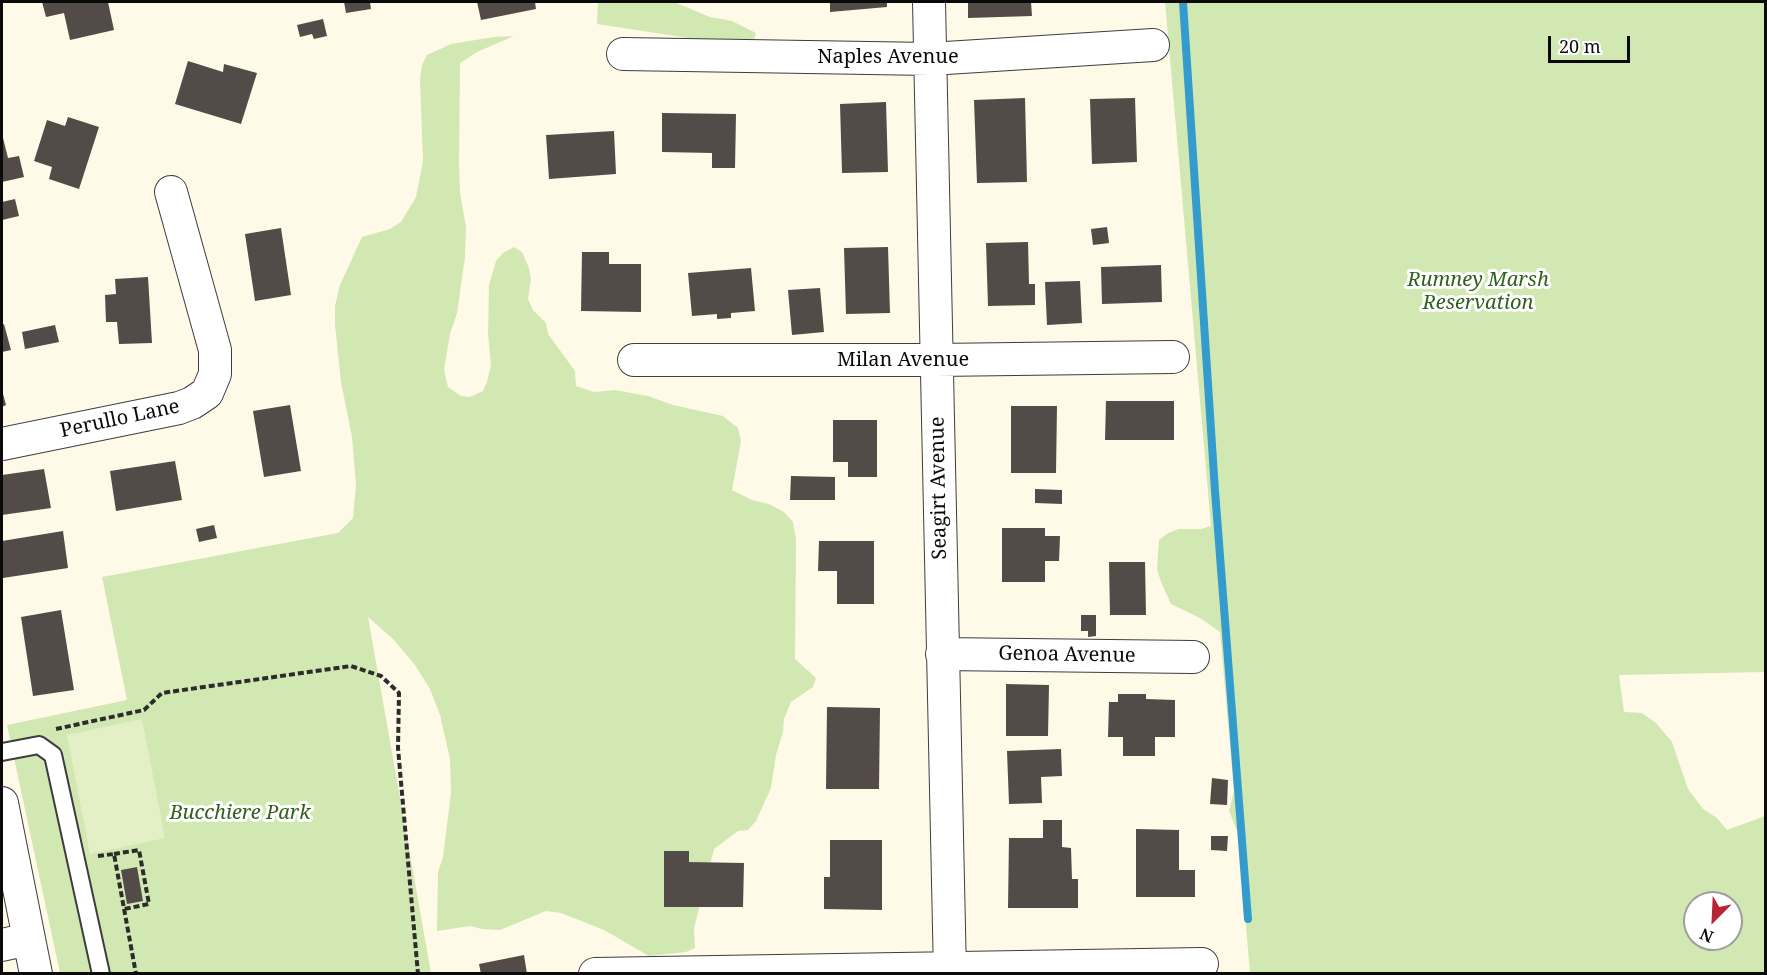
<!DOCTYPE html>
<html>
<head>
<meta charset="utf-8">
<style>
  body { margin:0 }
  #map { position:relative; width:1767px; height:975px; overflow:hidden; background:#fff9e8; font-family:"Noto Serif",serif }
  canvas { display:block }
  .frame { position:absolute; inset:0; border:3px solid #0a0a0a; pointer-events:none }
  .north { position:absolute; left:1683px; top:891px; width:60px; height:60px; box-sizing:border-box; background:#fff; border:2px solid #9d9d9d; border-radius:50%; rotate:204deg; font-size:16px; font-weight:700; line-height:24px; text-align:center; color:#0a0a0a }
  .north::after { content:''; display:block; margin:auto; width:21px; height:27px; background:#b92335; clip-path:polygon(50% 0,100% 100%,50% 72%,0 100%) }
  .scale { position:absolute; left:1548px; top:36px; width:82px; height:27px; box-sizing:border-box; border:3px solid #0a0a0a; border-top:0; padding-left:8px; font-size:18px; line-height:21px; white-space:nowrap; color:#0a0a0a; -webkit-text-stroke:4px #fff; paint-order:stroke }
</style>
</head>
<body>
<div id="map">
<canvas width="1767" height="975"></canvas>
<div class="frame"></div>
<div class="north">N</div>
<div class="scale">20 m</div>
</div>
<script>
const ctx = document.querySelector('canvas').getContext('2d');
ctx.lineJoin = 'round';
function fill(path, color) { ctx.fillStyle = color; ctx.fill(path, 'evenodd'); }
const toPath = rows => new Path2D(rows.map(r => 'M' + r).join(''));
function strokePath(path, color, width, dash) { ctx.strokeStyle = color; ctx.lineWidth = width; ctx.lineCap = dash ? 'butt' : 'round'; ctx.setLineDash(dash || []); ctx.stroke(path); }
function drawText(font, color, halo, rows, align = 'center') {
  ctx.font = font + ' "Noto Serif",serif'; ctx.lineWidth = 6; ctx.setLineDash([]); ctx.textBaseline = 'middle'; ctx.strokeStyle = halo; ctx.fillStyle = color; for (const [text, x, y, turn = 0] of rows) {
    ctx.save(); ctx.translate(x, y); ctx.rotate((+turn || 0) * Math.PI / 180); ctx.textAlign = isNaN(turn) ? turn : align; if (halo) ctx.strokeText(text, 0, 0); ctx.fillText(text, 0, 0); ctx.restore();
  }
}
const green = toPath([
  [598,2,674,2,710,17,732,21,756,33,753,43,701,40,597,24],
  [1165,2,1765,2,1765,672,1619,675,1624,712,1642,713,1656,723,1672,742,1688,789,1703,809,1717,818,1727,830,1765,816,1765,973,1250,973,1238,833,1229,811,1234,791,1220,632,1200,618,1171,604,1161,582,1157,569,1159,540,1168,533,1179,529,1201,529,1211,526],
  [1695,903,1731,903,1731,939,1695,939],
  [514,36,477,52,460,63,459,163,460,193,466,227,465,257,457,313,450,334,444,370,448,387,461,396,470,397,483,391,487,382,491,366,488,333,489,285,496,261,503,253,514,247,522,252,529,268,531,279,528,299,533,310,546,323,548,334,575,371,576,386,594,392,615,390,648,396,673,405,723,416,738,428,741,441,732,490,752,500,769,504,784,512,793,522,796,539,795,659,816,678,813,687,791,702,784,719,783,732,776,755,771,788,756,821,748,830,738,831,714,849,694,928,695,948,686,952,649,956,604,930,561,913,546,911,500,930,482,929,470,926,437,931,438,872,443,857,451,793,450,759,440,715,430,689,415,665,393,639,368,617,431,973,60,973,7,725,127,700,102,577,338,533,353,518,356,485,352,437,341,382,335,325,335,306,340,285,362,237,390,229,401,222,416,197,423,161,420,79,422,65,427,55,451,44,494,37]
]);
const pitch = toPath([
  [142,719,165,838,90,854,67,735]
]);
const stream = toPath([
  [1183,2,1215,491,1248,919]
]);
const building = toPath([
  [42,2,108,2,114,30,70,40,64,13,46,17],
  [344,2,370,2,371,9,346,13],
  [477,2,535,2,536,9,481,20],
  [830,2,887,2,887,7,830,12],
  [968,2,1031,2,1032,16,968,18],
  [323,19,327,36,314,39,312,34,300,37,297,25],
  [188,61,223,72,224,64,257,73,241,124,175,104],
  [1025,98,1027,182,977,183,974,100],
  [1135,98,1137,162,1092,164,1090,99],
  [886,102,888,172,842,173,840,104],
  [662,113,736,114,735,168,712,168,712,153,662,152],
  [68,117,99,127,79,189,49,179,52,167,34,161,47,120,65,126],
  [614,131,616,174,549,179,546,135],
  [2,134,8,158,19,156,24,177,2,182],
  [15,199,19,216,2,220,2,202],
  [1107,227,1109,243,1093,245,1091,229],
  [281,228,291,295,255,301,245,234],
  [1028,242,1029,284,1035,284,1035,305,988,306,986,243],
  [888,247,890,313,846,314,844,248],
  [582,252,609,252,609,264,641,264,641,312,581,311],
  [1161,265,1162,302,1102,304,1101,267],
  [751,268,755,311,731,313,731,318,717,319,717,314,692,316,688,273],
  [148,277,152,343,119,344,117,322,106,322,105,295,116,294,115,279],
  [1080,281,1082,323,1047,325,1045,282],
  [820,288,824,332,792,335,788,290],
  [4,324,11,350,2,352,2,325],
  [55,325,59,342,25,349,22,332],
  [2,390,6,405,2,407],
  [1106,401,1174,401,1174,440,1105,440],
  [290,405,301,471,264,477,253,411],
  [1011,406,1057,406,1056,473,1011,473],
  [833,420,877,420,877,477,848,477,848,462,833,462],
  [175,461,182,500,116,511,110,471],
  [44,469,51,508,2,515,2,475],
  [791,476,835,477,835,500,790,500],
  [1035,489,1062,490,1062,504,1035,503],
  [214,525,217,538,199,542,196,529],
  [1002,528,1045,528,1045,536,1060,536,1059,561,1045,561,1045,582,1002,582],
  [63,531,68,568,3,578,2,541],
  [819,541,874,541,874,604,837,604,837,571,818,571],
  [1109,562,1145,562,1146,615,1110,615],
  [61,610,74,690,33,696,21,617],
  [1081,615,1096,615,1096,636,1088,637,1088,631,1081,631],
  [1006,684,1049,685,1048,736,1006,736],
  [1118,694,1146,694,1146,699,1175,700,1175,737,1155,737,1155,756,1123,756,1123,737,1108,737,1109,702,1118,702],
  [827,707,880,708,879,789,826,789],
  [1061,749,1062,776,1041,777,1042,803,1009,804,1007,751],
  [1212,778,1228,780,1227,805,1210,804],
  [1043,820,1062,820,1062,847,1071,848,1072,879,1078,879,1078,908,1008,908,1009,838,1043,838],
  [1136,829,1179,830,1179,870,1195,870,1195,897,1136,897],
  [1211,836,1228,836,1227,851,1211,850],
  [830,840,882,840,882,910,824,909,824,877,830,877],
  [664,851,689,851,689,862,744,863,743,907,664,907],
  [137,867,143,901,127,904,121,870],
  [524,955,527,974,481,974,479,964]
]);
const path = toPath([
  [56,729,144,710,162,693,351,666,381,676,399,693,398,748,418,974],
  [114,854,139,850,149,904,124,909],
  [98,856,114,854,136,974]
]);
const lane = toPath([
  [2,752,39,745,53,755,101,974]
]);
const street = toPath([
  [929,2,950,974],
  [623,54,930,59,1153,45],
  [634,360,936,360,1173,357],
  [2,444,179,408,192,403,207,393,215,374,215,350,171,192],
  [942,654,1193,657],
  [2,803,36,974],
  [2,945,29,939],
  [595,974,1202,964]
]);
const streetNames = [
  ["Naples Avenue",888,57],
  ["Milan Avenue",903,360],
  ["Perullo Lane",120,419,-12],
  ["Seagirt Avenue",939,488,-91],
  ["Genoa Avenue",1067,655,1]
];
const parkNames = [
  ["Rumney Marsh",1478,280],
  ["Reservation",1478,303],
  ["Bucchiere Park",240,813]
];
fill(green, '#d2e8b3');
fill(pitch, '#e3efc4');
strokePath(stream, '#349bcd', 8);
fill(building, '#534b47');
strokePath(lane, '#3d3d3d', 20);
strokePath(street, '#3d3d3d', 34);
strokePath(path, '#2c2c2c', 4, [6, 3]);
strokePath(lane, '#fff', 16);
strokePath(street, '#fff', 32);
drawText('20px', '#0a0a0a', '#fff', streetNames);
drawText('italic 20px', '#2f611c', '#fff', parkNames);
</script>
</body>
</html>
